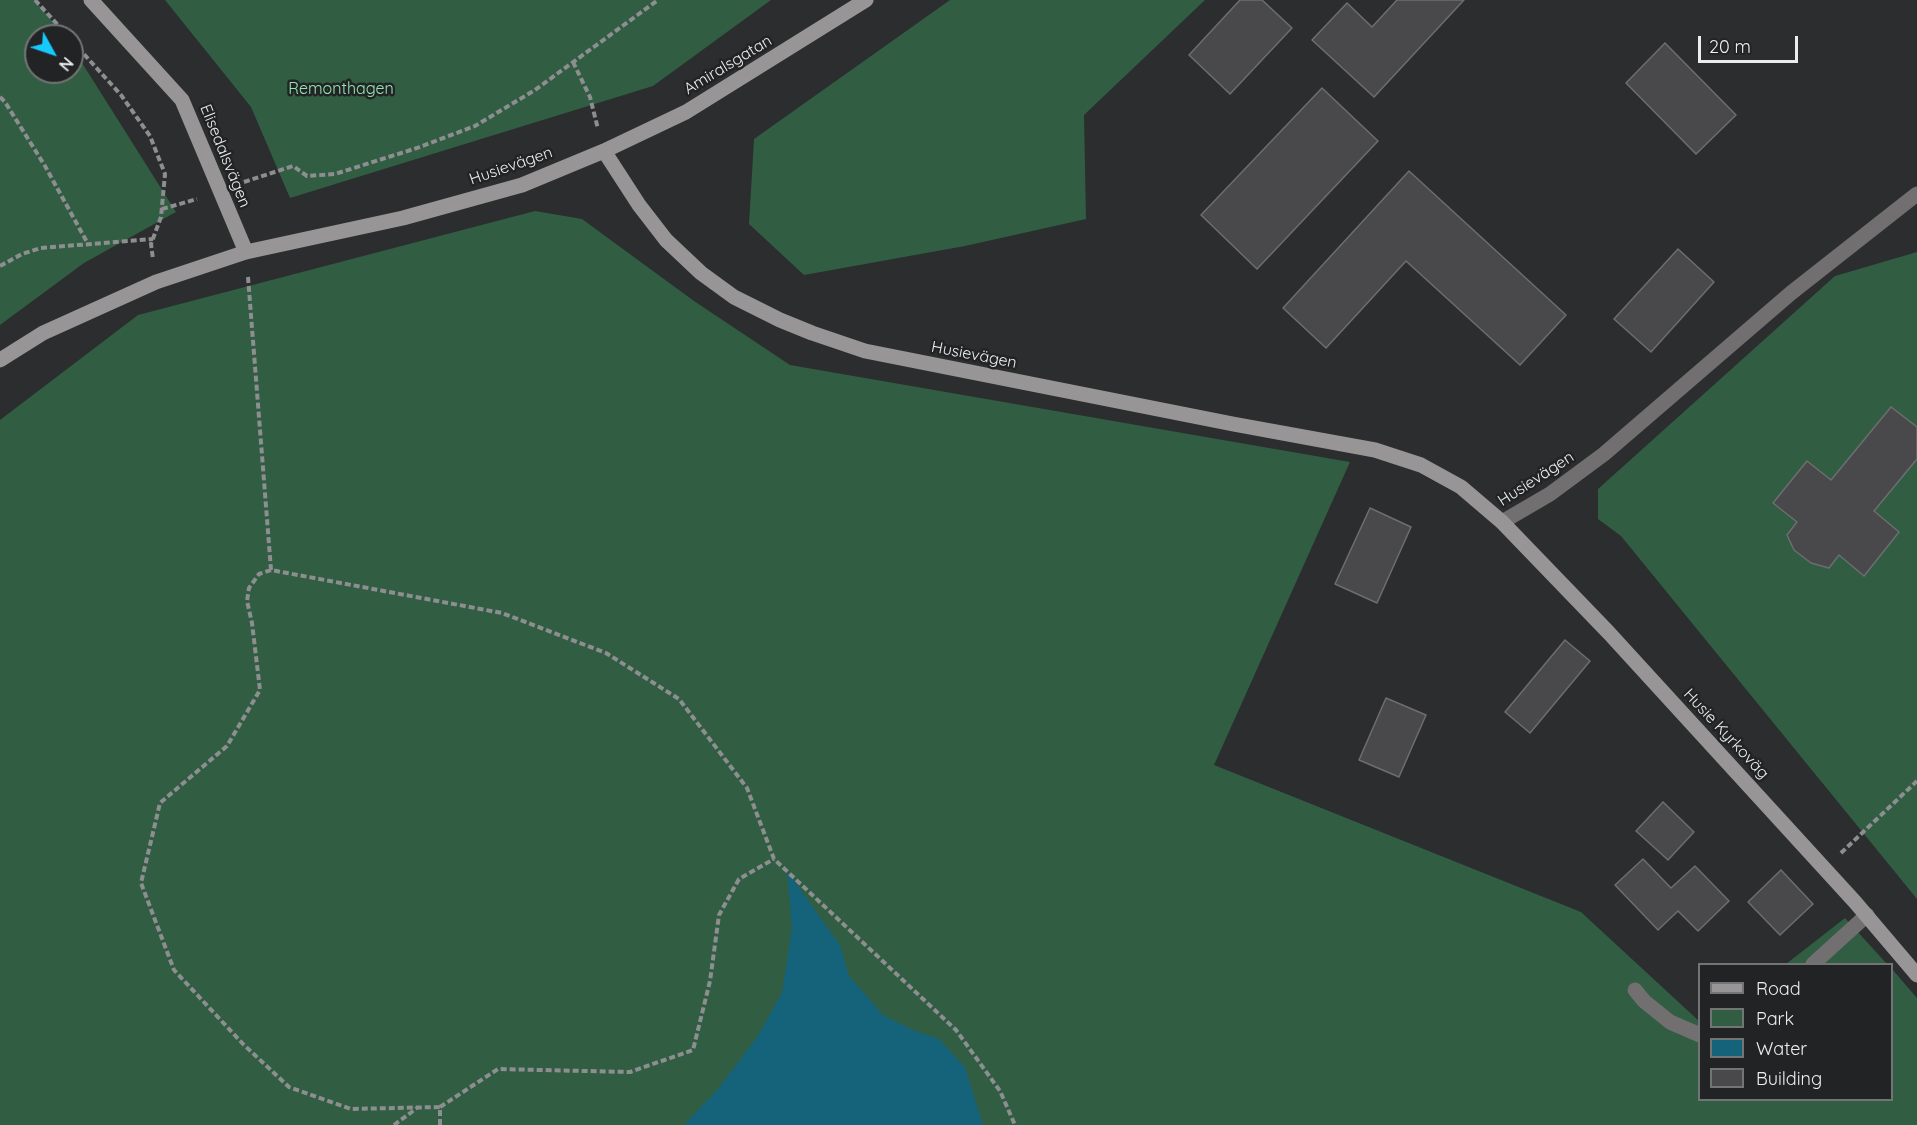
<!DOCTYPE html>
<html>
<head>
<meta charset="utf-8">
<style>
  body { margin:0 }
  #map { position:relative; width:1917px; height:1125px; overflow:hidden; background:#2b2d2f; font-family:Quicksand,sans-serif }
  canvas { display:block }
  .legend { position:absolute; left:1698px; top:963px; width:195px; height:138px; box-sizing:border-box; background:#222325; border:2px solid #737476; margin:0; padding:8px 10px; list-style:none; font-size:18px; color:#ecedef }
  .legend li { display:flex; align-items:center; gap:12px; height:30px }
  .legend b { width:30px; border:2px solid #737476 }
  .north { position:absolute; left:24px; top:24px; width:60px; height:60px; box-sizing:border-box; background:#222325; border:2px solid #737476; border-radius:50%; rotate:130deg; font-size:16px; font-weight:700; line-height:24px; text-align:center; color:#ecedef }
  .north::after { content:''; display:block; margin:auto; width:21px; height:27px; background:#16cafb; clip-path:polygon(50% 0,100% 100%,50% 72%,0 100%) }
  .scale { position:absolute; left:1698px; top:36px; width:100px; height:27px; box-sizing:border-box; border:3px solid #ecedef; border-top:0; padding-left:8px; font-size:18px; line-height:21px; white-space:nowrap; color:#ecedef; -webkit-text-stroke:4px #222325; paint-order:stroke }
</style>
</head>
<body>
<div id="map">
<canvas width="1917" height="1125"></canvas>
<ul class="legend">
<li><b style="height:8px;background:#979595"></b>Road</li>
<li><b style="height:16px;background:#315d43"></b>Park</li>
<li><b style="height:16px;background:#15627b"></b>Water</li>
<li><b style="height:16px;background:#49494b"></b>Building</li>
</ul>
<div class="north">N</div>
<div class="scale">20 m</div>
</div>
<script>
const ctx = document.querySelector('canvas').getContext('2d');
ctx.lineJoin = 'round';
function fill(path, color) { ctx.fillStyle = color; ctx.fill(path, 'evenodd'); }
const toPath = rows => new Path2D(rows.map(r => 'M' + r).join(''));
function strokePath(path, color, width, dash) { ctx.strokeStyle = color; ctx.lineWidth = width; ctx.lineCap = dash ? 'butt' : 'round'; ctx.setLineDash(dash || []); ctx.stroke(path); }
function drawText(font, color, halo, rows, align = 'center') {
  ctx.font = font + ' Quicksand,sans-serif'; ctx.lineWidth = 5; ctx.setLineDash([]); ctx.textBaseline = 'middle'; ctx.strokeStyle = halo; ctx.fillStyle = color; for (const [text, x, y, turn = 0] of rows) {
    ctx.save(); ctx.translate(x, y); ctx.rotate((+turn || 0) * Math.PI / 180); ctx.textAlign = isNaN(turn) ? turn : align; if (halo) ctx.strokeText(text, 0, 0); ctx.fillText(text, 0, 0); ctx.restore();
  }
}
const green = toPath([
  [0,0,35,0,64,36,36,36,36,72,72,72,72,47,176,212,84,263,0,325],
  [165,0,771,0,653,86,290,198,251,107],
  [950,0,1205,0,1084,115,1086,219,965,246,804,275,749,224,754,139],
  [535,211,582,219,694,301,790,365,1350,462,1214,765,1581,912,1699,1021,1700,1100,1892,1100,1892,969,1917,998,1917,1125,0,1125,0,420,138,315],
  [1917,252,1917,899,1621,536,1598,519,1598,489,1835,276],
  [1845,918,1887,964,1786,964]
]);
const water = toPath([
  [787,871,840,945,849,976,883,1015,915,1031,939,1039,965,1067,983,1125,684,1125,718,1089,757,1037,782,993,792,928]
]);
const building = toPath([
  [1240,0,1262,0,1292,28,1230,94,1189,55,1240,0],
  [1397,0,1464,0,1374,97,1312,40,1347,3,1372,27,1397,0],
  [1665,43,1736,115,1696,154,1626,83,1665,43],
  [1322,88,1378,141,1257,269,1201,215,1322,88],
  [1409,171,1566,315,1520,365,1406,261,1326,348,1283,308,1409,171],
  [1678,249,1714,282,1651,352,1614,319,1678,249],
  [1891,407,1917,427,1917,459,1874,511,1899,532,1864,576,1839,555,1829,568,1811,563,1794,550,1787,535,1797,522,1773,503,1807,461,1831,480,1891,407],
  [1370,508,1411,527,1377,603,1335,584,1370,508],
  [1565,640,1590,661,1530,733,1505,712,1565,640],
  [1386,698,1426,715,1399,777,1359,760,1386,698],
  [1663,802,1694,832,1668,860,1636,831,1663,802],
  [1643,859,1671,888,1695,866,1729,901,1698,931,1678,911,1658,930,1615,885,1643,859],
  [1781,870,1813,904,1780,935,1748,902,1781,870]
]);
const path = toPath([
  [35,0,68,36],
  [72,41,121,95,150,136,165,174,161,217,151,244,153,259],
  [573,62,590,97,598,129],
  [0,97,5,102,45,166,88,244],
  [244,182,293,166,307,176,335,174,417,148,475,126,535,90,658,0],
  [162,209,197,199],
  [0,266,22,254,41,248,153,239],
  [248,277,271,570,502,613,606,653,679,699,747,788,774,859,956,1030,1000,1091,1015,1125],
  [271,570,259,574,249,588,247,601,252,623,260,690,227,746,160,803,141,883,174,970,243,1044,289,1087,351,1109,440,1107],
  [1841,853,1917,781],
  [394,1125,417,1108],
  [440,1125,440,1107,498,1069,630,1072,693,1050,710,981,719,915,739,879,774,859]
]);
const lane = toPath([
  [1813,964,1867,915],
  [1635,990,1644,1001,1670,1022,1700,1035]
]);
const street = toPath([
  [1502,522,1550,494,1604,454,1791,293,1917,194]
]);
const secondary = toPath([
  [91,0,182,100,246,252],
  [604,151,639,205,666,240,701,273,734,297,780,320,812,333,865,351,1233,424,1375,450,1421,465,1461,487,1502,522,1609,633,1855,902,1917,975],
  [0,360,43,333,156,282,246,252,403,218,522,185,604,151,686,112,866,0]
]);
const streetNames = [
  ["Amiralsgatan",728,65,-31],
  ["Elisedalsvägen",225,156,68],
  ["Husievägen",511,166,-19],
  ["Husievägen",974,355,11],
  ["Husievägen",1536,479,-33],
  ["Husie Kyrkoväg",1726,734,47]
];
const parkNames = [
  ["Remonthagen",341,89]
];
fill(green, '#315d43');
fill(water, '#15627b');
fill(building, '#49494b');
strokePath(building, '#6e6d70', 1.5);
strokePath(path, '#8d8e90', 4, [6, 3]);
strokePath(lane, '#716f6f', 15);
strokePath(street, '#716f6f', 15);
strokePath(secondary, '#979595', 15);
drawText('16px', '#ecedef', '#222325', streetNames);
drawText('16px', '#92e7b2', '#222325', parkNames);
</script>
</body>
</html>
